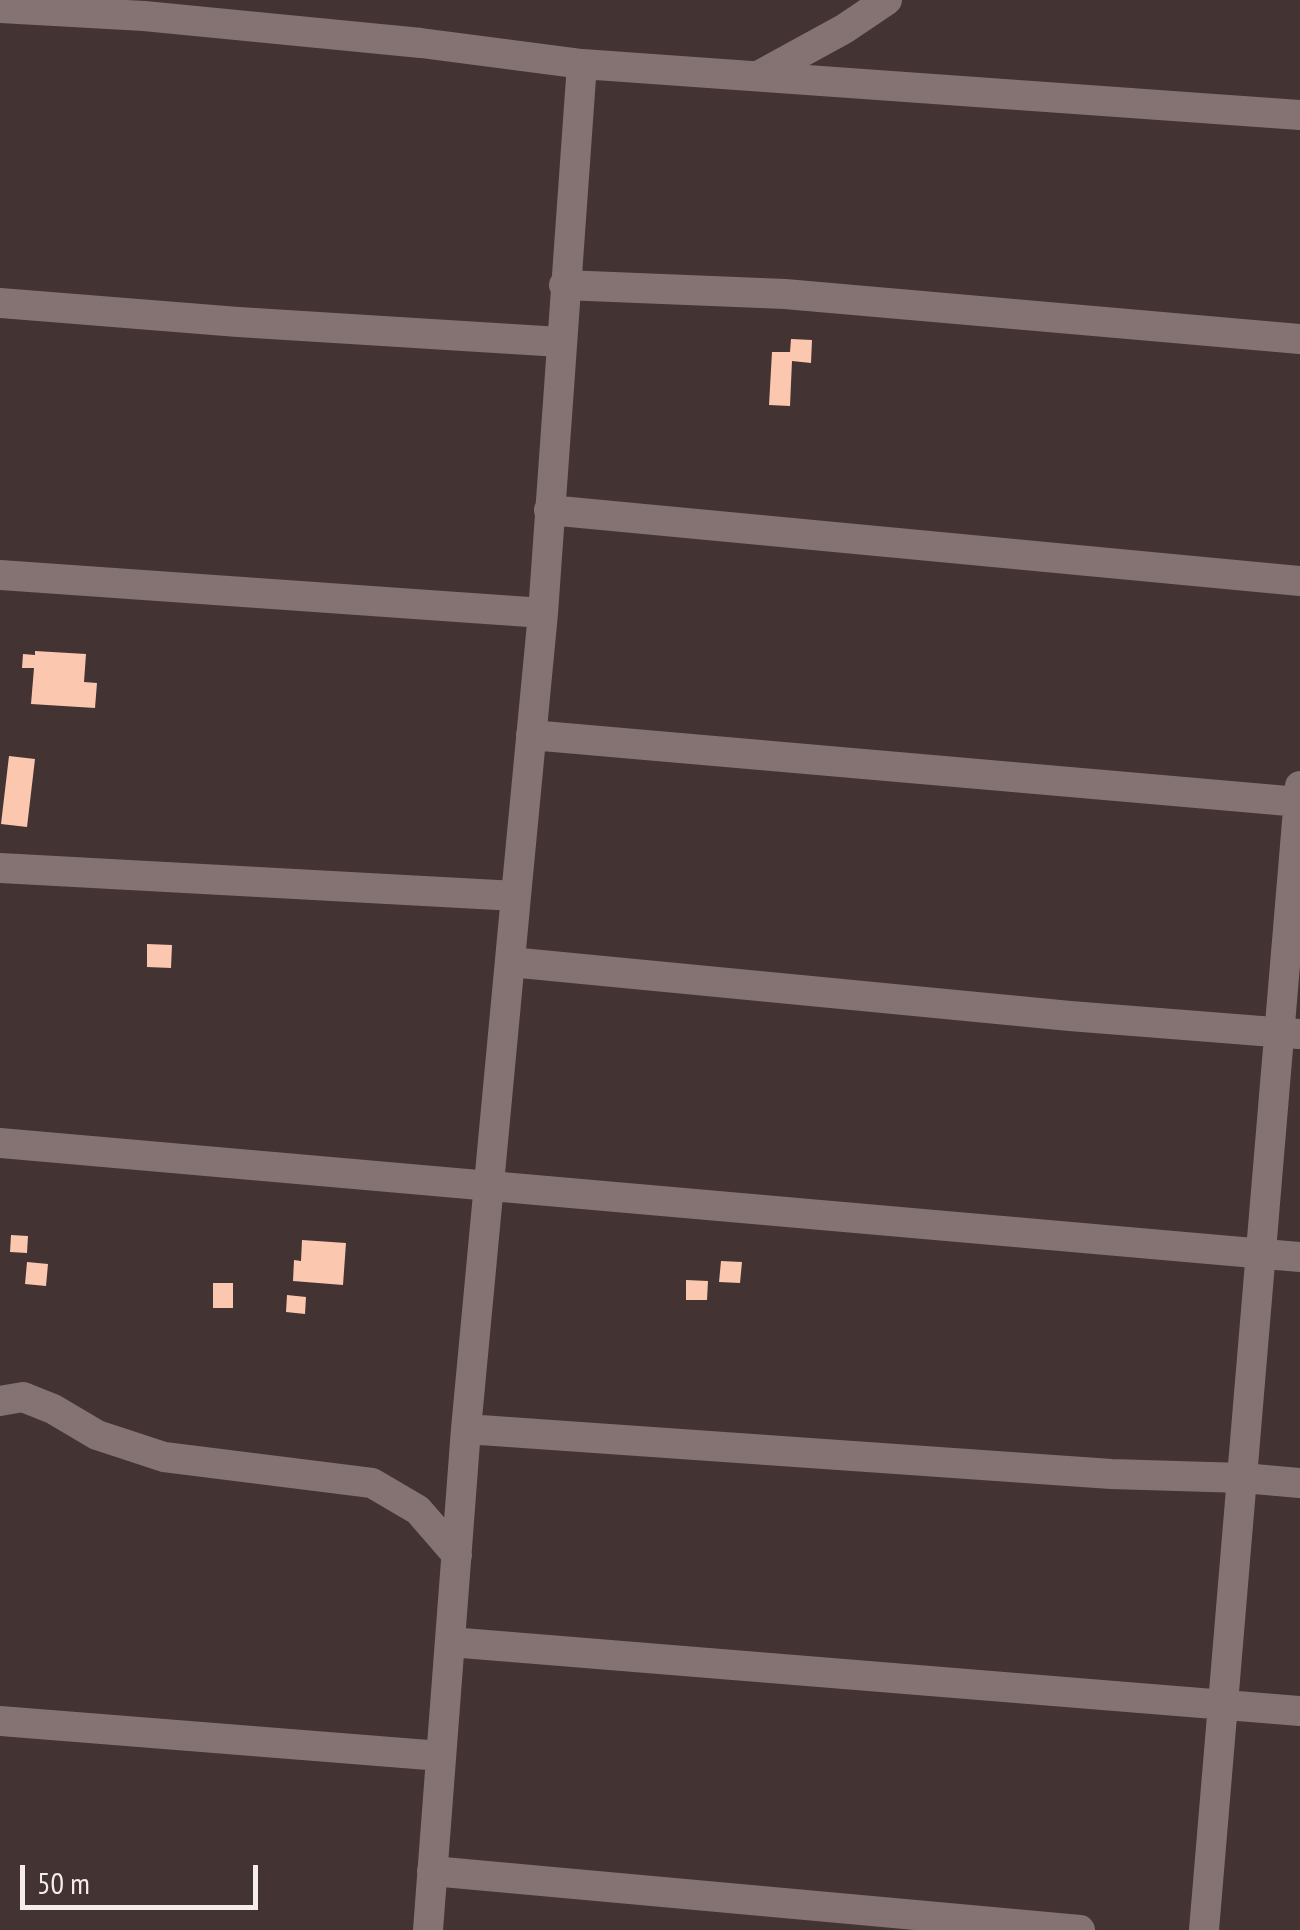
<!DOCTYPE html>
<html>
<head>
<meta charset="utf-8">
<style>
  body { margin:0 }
  #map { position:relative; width:1300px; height:1930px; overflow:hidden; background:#433333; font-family:"PT Sans Narrow",sans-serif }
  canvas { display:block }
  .scale { position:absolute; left:20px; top:1865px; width:238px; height:45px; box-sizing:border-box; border:5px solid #f6ecec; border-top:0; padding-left:12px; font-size:30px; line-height:35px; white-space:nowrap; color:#f6ecec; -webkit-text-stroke:8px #433333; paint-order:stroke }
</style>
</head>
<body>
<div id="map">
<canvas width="1300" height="1930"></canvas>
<div class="scale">50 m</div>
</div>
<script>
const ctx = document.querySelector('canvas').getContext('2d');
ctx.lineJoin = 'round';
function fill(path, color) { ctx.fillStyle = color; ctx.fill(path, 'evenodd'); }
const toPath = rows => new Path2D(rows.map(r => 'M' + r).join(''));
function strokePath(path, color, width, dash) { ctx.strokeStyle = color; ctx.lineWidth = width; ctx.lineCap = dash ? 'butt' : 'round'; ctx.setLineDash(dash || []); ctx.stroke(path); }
const building = toPath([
  [791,339,812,340,811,363,792,361,790,406,769,405,772,352,790,352],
  [35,651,86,654,84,682,97,683,95,708,31,704,34,668,22,668,23,654,35,655],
  [9,756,35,759,27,827,1,824],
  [147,944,172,945,171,968,147,967],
  [11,1235,28,1236,27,1253,10,1252],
  [302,1240,346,1243,343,1285,293,1281,294,1260,301,1261],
  [721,1261,742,1262,740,1283,719,1282],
  [27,1262,48,1264,46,1286,25,1284],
  [686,1280,708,1281,707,1300,686,1300],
  [213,1283,233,1283,233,1308,213,1308],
  [287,1295,306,1297,305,1314,286,1312]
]);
const minor = toPath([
  [0,8,144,16,421,43,582,64,1300,115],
  [760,75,844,29,887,0],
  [564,285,785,294,1300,339],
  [0,303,238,322,560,342],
  [549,510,1300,581],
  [0,575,543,613],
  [531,735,1300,802],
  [0,868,516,896,466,1429,428,1930],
  [516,896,543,613,582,64],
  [510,962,1070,1016,1299,1034],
  [0,1143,1300,1257],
  [0,1401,23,1397,53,1409,97,1435,164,1457,372,1483,418,1510,457,1555],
  [466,1429,1111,1474,1243,1478,1300,1483],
  [450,1642,1300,1711],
  [0,1721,441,1756],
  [432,1871,1080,1930],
  [1204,1930,1300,786]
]);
fill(building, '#fcc7af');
strokePath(minor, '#857373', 30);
</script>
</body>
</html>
